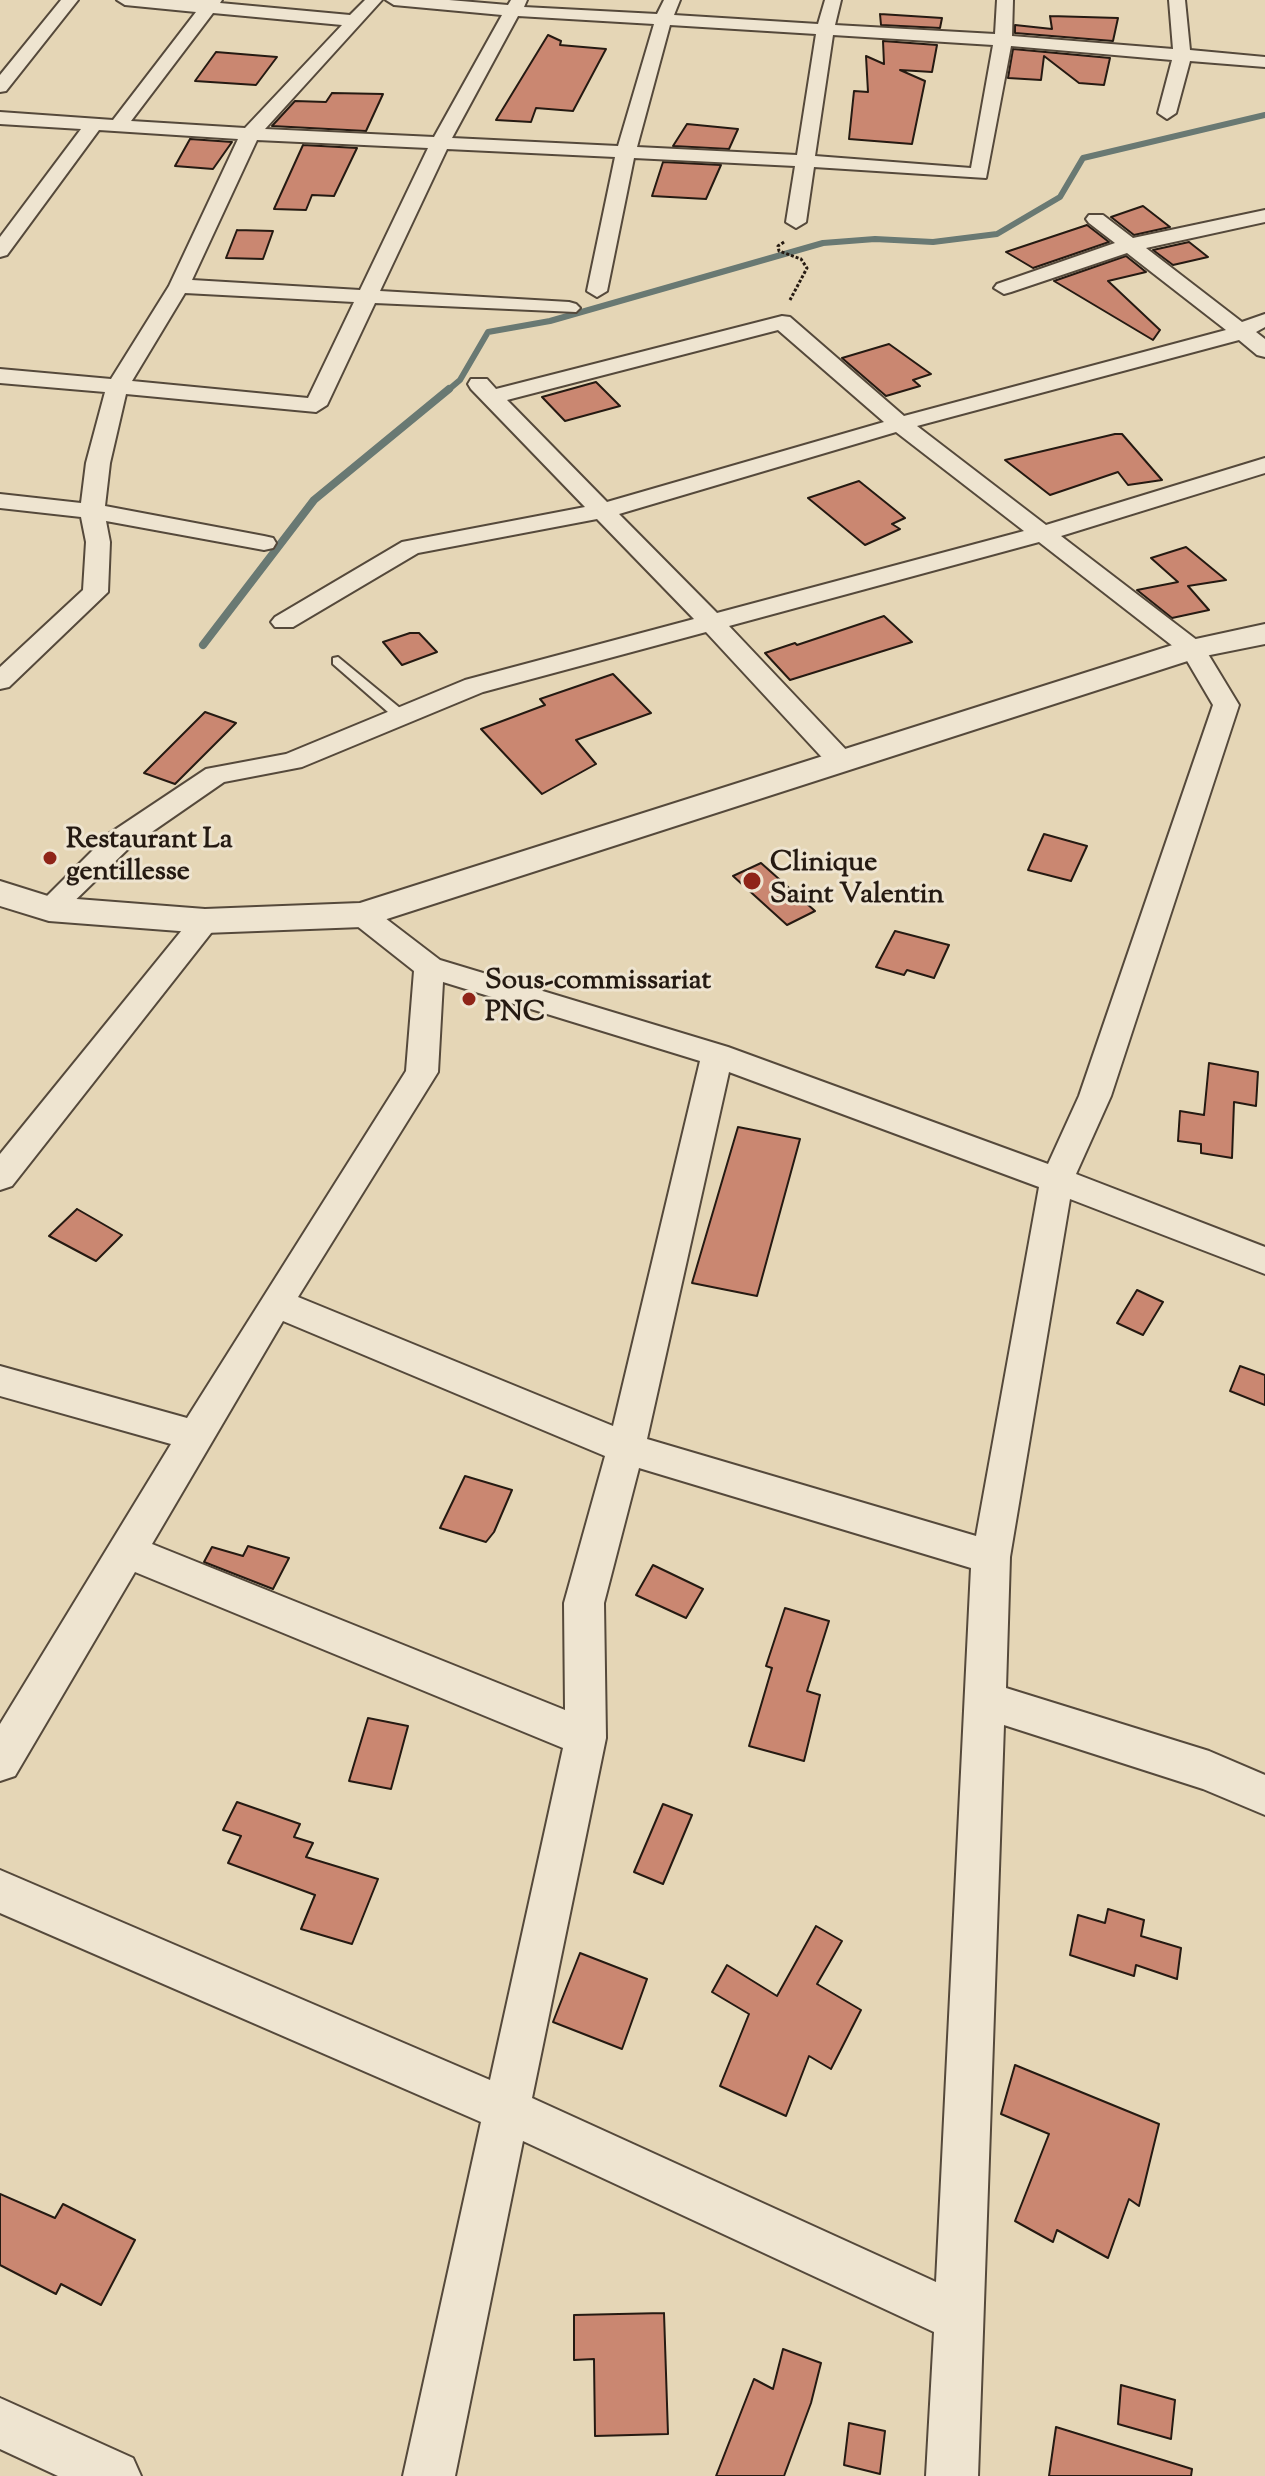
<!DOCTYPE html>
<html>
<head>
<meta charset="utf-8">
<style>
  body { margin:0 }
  canvas { display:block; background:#e5d6b6 }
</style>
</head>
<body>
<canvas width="1265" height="2476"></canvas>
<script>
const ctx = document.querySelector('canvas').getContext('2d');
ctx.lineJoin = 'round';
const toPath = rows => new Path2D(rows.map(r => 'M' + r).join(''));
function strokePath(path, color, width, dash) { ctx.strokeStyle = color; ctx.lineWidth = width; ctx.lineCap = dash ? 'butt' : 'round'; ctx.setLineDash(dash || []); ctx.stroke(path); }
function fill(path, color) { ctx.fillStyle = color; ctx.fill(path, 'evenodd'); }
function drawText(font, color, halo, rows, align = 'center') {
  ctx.font = font + ' "Sorts Mill Goudy",serif'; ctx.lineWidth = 6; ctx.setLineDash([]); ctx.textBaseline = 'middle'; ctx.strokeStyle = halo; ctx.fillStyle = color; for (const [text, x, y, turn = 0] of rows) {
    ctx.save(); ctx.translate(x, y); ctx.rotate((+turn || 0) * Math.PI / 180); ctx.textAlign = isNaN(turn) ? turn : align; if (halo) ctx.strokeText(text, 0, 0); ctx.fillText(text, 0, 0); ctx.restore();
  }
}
const streamFar1 = toPath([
  [447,391,460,380,488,332,550,321,823,243,875,239,933,242,997,234,1060,197,1083,158,1265,115]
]);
const stream = toPath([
  [203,645,314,500,449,389]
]);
const building = toPath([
  [880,14,942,18,940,28,881,25,880,14],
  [1050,16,1118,18,1113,41,1015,33,1015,25,1052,29,1050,16],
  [548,35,561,41,560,45,606,49,573,111,536,108,531,122,496,120,548,35],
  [883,41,937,45,932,72,900,70,925,81,912,144,849,139,854,91,868,92,866,56,884,64,883,41],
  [1013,49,1110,58,1104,85,1079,83,1044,56,1041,80,1008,78,1013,49],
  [216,52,277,57,256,85,195,81,216,52],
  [332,93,383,94,366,131,272,126,295,101,326,102,332,93],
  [687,124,738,129,729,149,673,146,687,124],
  [190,139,232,142,213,169,175,166,190,139],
  [303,145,357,148,334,196,312,195,306,210,274,209,303,145],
  [663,162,721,165,706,199,652,196,663,162],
  [1143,206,1170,227,1134,235,1111,217,1143,206],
  [1087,225,1109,242,1033,268,1006,252,1087,225],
  [237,230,273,231,263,259,226,258,237,230],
  [1189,242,1208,257,1173,265,1153,250,1189,242],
  [1126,256,1146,272,1108,281,1160,330,1153,340,1054,281,1126,256],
  [889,344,931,374,913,380,920,386,886,396,842,358,889,344],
  [596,382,620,406,565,421,542,397,596,382],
  [1115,434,1122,434,1162,480,1128,485,1118,472,1050,495,1005,460,1115,434],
  [859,481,905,518,892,524,900,529,865,545,808,498,859,481],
  [1186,547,1226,580,1188,586,1209,610,1172,618,1137,590,1178,582,1151,558,1186,547],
  [884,616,912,642,790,680,765,653,795,643,797,645,884,616],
  [410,633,419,633,437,652,402,665,383,642,410,633],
  [613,674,651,713,576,740,596,764,542,794,481,729,545,705,540,699,613,674],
  [205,712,236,723,175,784,144,773,205,712],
  [1044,834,1087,846,1071,881,1028,870,1044,834],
  [761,863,815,911,787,925,733,876,761,863],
  [895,931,949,945,934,978,907,970,904,975,876,967,895,931],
  [1209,1063,1258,1072,1256,1106,1234,1102,1232,1158,1201,1153,1201,1144,1178,1141,1180,1111,1204,1115,1209,1063],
  [738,1127,800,1139,757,1296,692,1283,738,1127],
  [77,1209,122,1235,96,1261,49,1236,77,1209],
  [1137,1290,1163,1302,1143,1335,1117,1323,1137,1290],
  [1240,1366,1265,1375,1265,1405,1230,1391,1240,1366],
  [465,1476,512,1490,494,1532,486,1542,440,1528,465,1476],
  [248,1546,289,1558,273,1589,204,1562,212,1547,243,1556,248,1546],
  [653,1565,703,1589,686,1618,636,1595,653,1565],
  [785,1608,829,1621,807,1691,820,1695,804,1761,749,1746,772,1668,766,1666,785,1608],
  [368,1718,408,1726,391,1789,349,1781,368,1718],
  [237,1802,300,1824,294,1837,313,1843,306,1857,378,1879,352,1944,301,1929,315,1895,228,1863,241,1836,223,1830,237,1802],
  [663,1804,692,1815,663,1884,634,1872,663,1804],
  [1108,1909,1144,1920,1141,1936,1181,1948,1177,1979,1136,1965,1134,1976,1070,1955,1078,1915,1105,1923,1108,1909],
  [816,1926,842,1941,817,1984,861,2010,831,2069,809,2056,786,2116,720,2086,749,2014,712,1992,727,1965,777,1996,816,1926],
  [580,1953,647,1979,622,2049,553,2022,580,1953],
  [1015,2065,1159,2124,1139,2206,1129,2199,1108,2258,1057,2230,1053,2242,1015,2221,1049,2134,1001,2114,1015,2065],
  [0,2194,55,2218,63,2204,135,2240,101,2305,61,2284,56,2294,0,2265,0,2194],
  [664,2313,668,2434,595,2436,594,2359,574,2360,574,2315,664,2313],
  [783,2349,821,2363,811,2403,784,2476,716,2476,754,2379,773,2389,783,2349],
  [1121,2385,1175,2400,1171,2439,1118,2424,1121,2385],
  [849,2423,885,2431,880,2474,844,2465,849,2423],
  [1056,2427,1192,2469,1191,2476,1049,2476,1056,2427]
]);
const path = toPath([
  [784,242,778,246,779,251,801,259,807,268,790,300]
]);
const service = toPath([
  [338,657,406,713,406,719,396,719,333,664,333,658,338,657]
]);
const minor = toPath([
  [61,0,78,0,6,91,0,92,0,75,61,0],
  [117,0,222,0,220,3,350,15,365,0,382,0,265,129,434,137,502,15,394,5,386,0,449,0,508,5,511,0,527,0,524,7,657,14,664,0,680,0,674,15,818,24,825,0,841,0,835,25,995,34,997,0,1013,0,1012,36,1173,49,1169,0,1185,0,1190,50,1265,57,1265,67,1190,61,1176,113,1167,119,1158,113,1172,60,1011,46,986,178,814,167,806,222,796,228,786,222,795,166,634,158,607,291,597,297,587,291,615,157,447,149,380,291,569,302,576,304,580,308,576,312,375,303,327,405,316,412,126,394,110,463,105,506,264,536,273,538,276,543,273,548,264,550,106,521,110,542,108,592,9,687,0,689,0,667,83,590,86,542,81,517,0,508,0,494,81,503,86,463,105,392,0,383,0,369,111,379,169,286,238,139,99,130,7,255,0,257,0,237,81,129,0,124,0,112,113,120,196,12,125,5,117,0],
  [213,13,342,25,245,128,131,121,213,13],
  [518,16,654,24,618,146,452,138,518,16],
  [670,25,816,34,797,155,637,147,670,25],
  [833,35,993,45,971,168,815,156,833,35],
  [257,140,428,148,360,290,192,280,257,140],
  [185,293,354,302,308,398,132,381,185,293],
  [1265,210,1265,222,1146,248,1242,322,1265,314,1265,327,1256,332,1265,339,1265,357,1257,355,1239,340,917,426,1046,525,1265,458,1265,473,1061,536,1202,644,1239,705,1111,1096,1076,1174,1265,1247,1265,1274,1070,1199,1010,1557,1006,1688,1209,1751,1265,1775,1265,1815,1203,1789,1004,1725,978,2476,926,2476,934,2332,523,2141,455,2476,403,2476,481,2122,0,1913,0,1870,490,2080,563,1748,135,1572,15,1776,0,1781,0,1724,171,1444,0,1396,0,1366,187,1418,406,1071,414,971,352,922,347,915,352,908,362,905,372,908,440,960,728,1047,1048,1164,1079,1096,1213,705,1183,654,1039,542,729,626,850,754,854,760,850,766,840,769,830,766,706,632,483,692,302,767,224,782,130,847,59,916,49,919,39,916,34,909,110,833,206,769,286,754,465,680,694,619,597,519,418,553,293,627,275,627,271,622,275,617,402,542,585,507,471,389,468,384,471,379,487,379,496,389,782,316,790,317,904,416,1226,330,1127,253,1011,292,1004,294,994,288,997,284,1115,243,1089,223,1086,219,1089,215,1103,215,1133,238,1265,210],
  [778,330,884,422,607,502,507,400,778,330],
  [896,432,1024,531,717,613,619,514,896,432],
  [443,982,700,1061,613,1426,298,1297,438,1072,443,982],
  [729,1072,1039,1187,976,1536,647,1439,729,1072],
  [283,1321,605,1456,564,1603,565,1710,152,1544,283,1321],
  [639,1468,971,1568,936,2282,532,2098,606,1738,604,1603,639,1468],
  [205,911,215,914,220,921,215,928,12,1186,0,1190,0,1154,195,914,205,911],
  [0,2398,133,2458,141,2476,58,2476,0,2449,0,2398]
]);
const tertiary = toPath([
  [1265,624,1265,644,1200,657,362,927,205,933,49,921,0,906,0,881,51,897,205,909,360,903,1182,642,1265,624]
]);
const markers = [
  [50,858,8,"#8f2418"],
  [752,881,10,"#8f2418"],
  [469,999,8,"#8f2418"]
];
const poiNames = [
  ["Restaurant La",66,842],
  ["gentillesse",66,874],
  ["Clinique",770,865],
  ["Saint Valentin",770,897],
  ["Sous-commissariat",485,983],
  ["PNC",485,1015]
];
strokePath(streamFar1, '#697973', 6);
strokePath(stream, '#697973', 8);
fill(building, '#ca8771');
strokePath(building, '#251a12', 2);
strokePath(service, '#55493b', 4);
strokePath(minor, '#55493b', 4);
strokePath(tertiary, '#55493b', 4);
strokePath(path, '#251a12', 3, [3, 2]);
fill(service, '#eee4d0');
fill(minor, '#eee4d0');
fill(tertiary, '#eee4d0');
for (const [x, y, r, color] of markers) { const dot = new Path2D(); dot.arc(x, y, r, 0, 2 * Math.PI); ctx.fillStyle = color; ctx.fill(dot); strokePath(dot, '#eee4d0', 3); }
drawText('bold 28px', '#251a12', '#eee4d0', poiNames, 'left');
</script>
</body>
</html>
